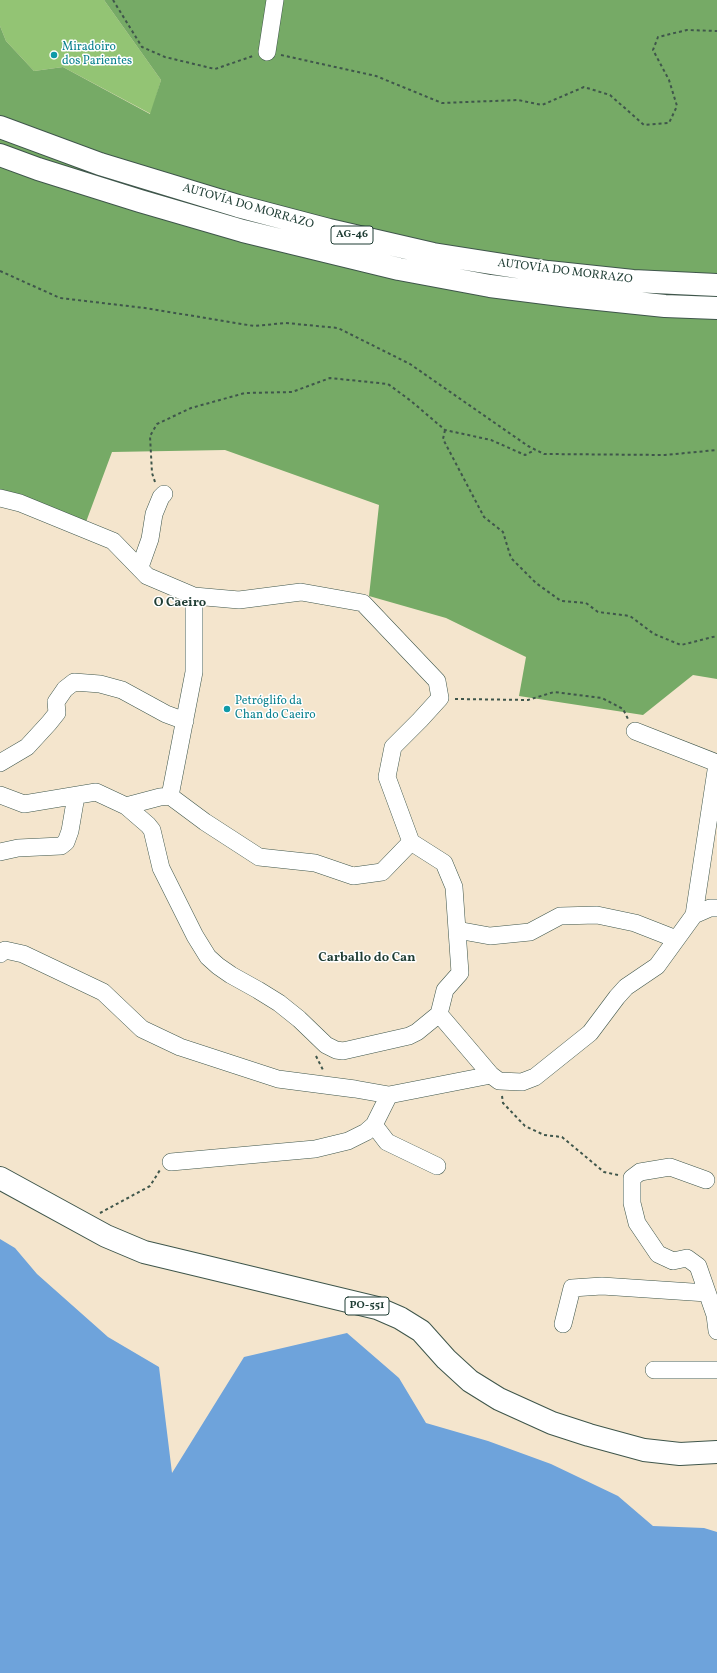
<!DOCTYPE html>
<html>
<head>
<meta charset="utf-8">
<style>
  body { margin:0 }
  canvas { display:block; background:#f4e5cd }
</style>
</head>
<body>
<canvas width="717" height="1673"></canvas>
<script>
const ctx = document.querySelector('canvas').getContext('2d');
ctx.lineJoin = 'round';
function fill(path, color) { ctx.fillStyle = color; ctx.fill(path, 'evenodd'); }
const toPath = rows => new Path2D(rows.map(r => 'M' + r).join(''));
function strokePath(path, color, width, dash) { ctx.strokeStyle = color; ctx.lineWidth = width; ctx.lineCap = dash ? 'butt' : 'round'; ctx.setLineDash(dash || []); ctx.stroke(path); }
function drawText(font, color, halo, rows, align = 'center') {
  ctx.font = font + ' Vollkorn,serif'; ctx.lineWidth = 3; ctx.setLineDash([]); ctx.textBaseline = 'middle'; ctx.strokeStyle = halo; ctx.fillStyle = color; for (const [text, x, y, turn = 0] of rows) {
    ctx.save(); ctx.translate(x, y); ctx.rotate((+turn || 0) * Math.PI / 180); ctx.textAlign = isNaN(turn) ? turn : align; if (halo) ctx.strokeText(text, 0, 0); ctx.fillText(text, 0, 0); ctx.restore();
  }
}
const green = toPath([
  [0,0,104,0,161,80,151,114,63,67,34,71,6,41,0,26]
]);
const forest = toPath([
  [104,0,717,0,717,679,693,675,643,715,519,696,526,657,446,618,369,596,379,505,225,450,112,452,86,522,0,495,0,26,6,41,34,71,63,67,150,114,161,80]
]);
const water = toPath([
  [0,1239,15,1248,37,1274,108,1337,159,1367,172,1473,244,1357,347,1333,399,1378,426,1423,488,1441,551,1464,618,1496,653,1526,704,1528,717,1532,717,1673,0,1673]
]);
const path = toPath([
  [113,0,142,47,165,57,215,69,253,56],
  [281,55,376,76,442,103,518,100,542,105,584,87,610,95,644,125,669,123,677,106,669,80,653,50,658,37,687,30,717,31],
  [0,271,60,298,145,308,254,326,286,323,338,328,410,364,528,446,544,454,665,455,717,450],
  [445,430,443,439,484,517,503,532,511,558,536,583,561,601,586,603,598,612,630,616,654,634,681,645,717,636],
  [155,482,152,473,150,436,157,424,191,408,245,393,292,392,330,378,388,384,411,401,445,430,491,440,525,455,535,450],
  [455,699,528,700,554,692,602,698,623,709,628,719],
  [316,1056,323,1070],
  [502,1096,503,1103,525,1126,544,1135,562,1137,604,1172,618,1175],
  [100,1213,150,1186,160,1170]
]);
const minor = toPath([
  [267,52,275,0],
  [0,498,20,503,113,541,147,576,194,596,239,600,301,592,363,603,437,681,440,698,420,720,393,747,387,777,411,842,382,872,353,876,315,863,259,857,205,822,170,796,160,797,126,806,96,792,24,804,0,795],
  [140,567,150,539,154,514,161,497,164,494],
  [635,731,717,763],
  [0,763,27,747,49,723,57,713,56,702,65,689,74,682,100,684,122,690,166,714,185,721],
  [170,796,194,672,194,596],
  [126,806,148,825,152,830,161,868,195,936,208,957,218,966,231,975,258,990,279,1003,299,1019,326,1045,336,1050,343,1051,409,1036,417,1032,439,1014],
  [411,842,444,863,454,887,460,973,445,990,439,1014,491,1075],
  [0,852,18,848,61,846,66,842,70,831,76,796],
  [694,915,717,764],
  [457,930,490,936,530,932,560,916,597,915,635,923,676,939],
  [0,954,5,950,23,954,103,992,142,1029,180,1047,278,1079,355,1089,389,1095,491,1075,499,1081,522,1082,535,1077,590,1033,617,997,626,987,657,966,694,915,710,908,717,908],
  [374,1125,387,1142,437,1166],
  [171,1162,315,1149,348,1141,366,1132,374,1125,389,1095],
  [706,1180,670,1167,640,1172,632,1178,632,1203,637,1223,658,1254,673,1261,687,1258,698,1266,715,1315,717,1331],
  [563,1324,572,1288,602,1286,707,1293],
  [654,1370,717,1370]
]);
const major = toPath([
  [0,1178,106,1236,144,1252,377,1308,400,1318,421,1331,446,1359,470,1381,499,1399,552,1423,589,1435,644,1450,680,1454,717,1452]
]);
const highway = toPath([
  [0,127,100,164,238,206,329,230,433,254,548,272,633,281,717,285],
  [0,155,38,169,140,201,243,231,399,269,490,286,569,296,665,306,717,308]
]);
const markers = [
  [54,55,4,"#0f9aa8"],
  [227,709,4,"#0f9aa8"]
];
const shields = [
  [352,235,42],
  [367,1306,44]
];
const shieldNames = [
  ["AG-46",352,235],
  ["PO-551",367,1306]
];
const cultureNames = [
  ["Miradoiro",62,48],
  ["dos Parientes",62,62],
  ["Petróglifo da",235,702],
  ["Chan do Caeiro",235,716]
];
const streetNames = [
  ["AUTOVÍA DO MORRAZO",248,207,16],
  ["AUTOVÍA DO MORRAZO",565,272,7]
];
const neighbourhoodNames = [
  ["O Caeiro",180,604],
  ["Carballo do Can",367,959]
];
fill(green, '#93c474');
fill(forest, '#76aa66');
fill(water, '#6ea3db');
strokePath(minor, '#3f564b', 18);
strokePath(major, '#3f564b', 24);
strokePath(highway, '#3f564b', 24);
strokePath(path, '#3f564b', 2, [3, 3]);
strokePath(minor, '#fff', 17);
strokePath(major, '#fff', 22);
strokePath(highway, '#fff', 22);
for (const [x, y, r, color] of markers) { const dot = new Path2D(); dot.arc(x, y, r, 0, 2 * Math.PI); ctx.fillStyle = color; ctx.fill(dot); strokePath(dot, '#fff', 1.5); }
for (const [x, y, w] of shields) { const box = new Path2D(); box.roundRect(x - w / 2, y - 9, w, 18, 3); ctx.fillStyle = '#fff'; ctx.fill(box); strokePath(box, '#1f3d34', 1); }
drawText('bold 11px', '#1f3d34', null, shieldNames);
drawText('12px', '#0d838f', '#fff', cultureNames, 'left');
drawText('12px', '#1f3d34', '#fff', streetNames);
drawText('bold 13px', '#1f3d34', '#fff', neighbourhoodNames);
</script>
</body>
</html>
